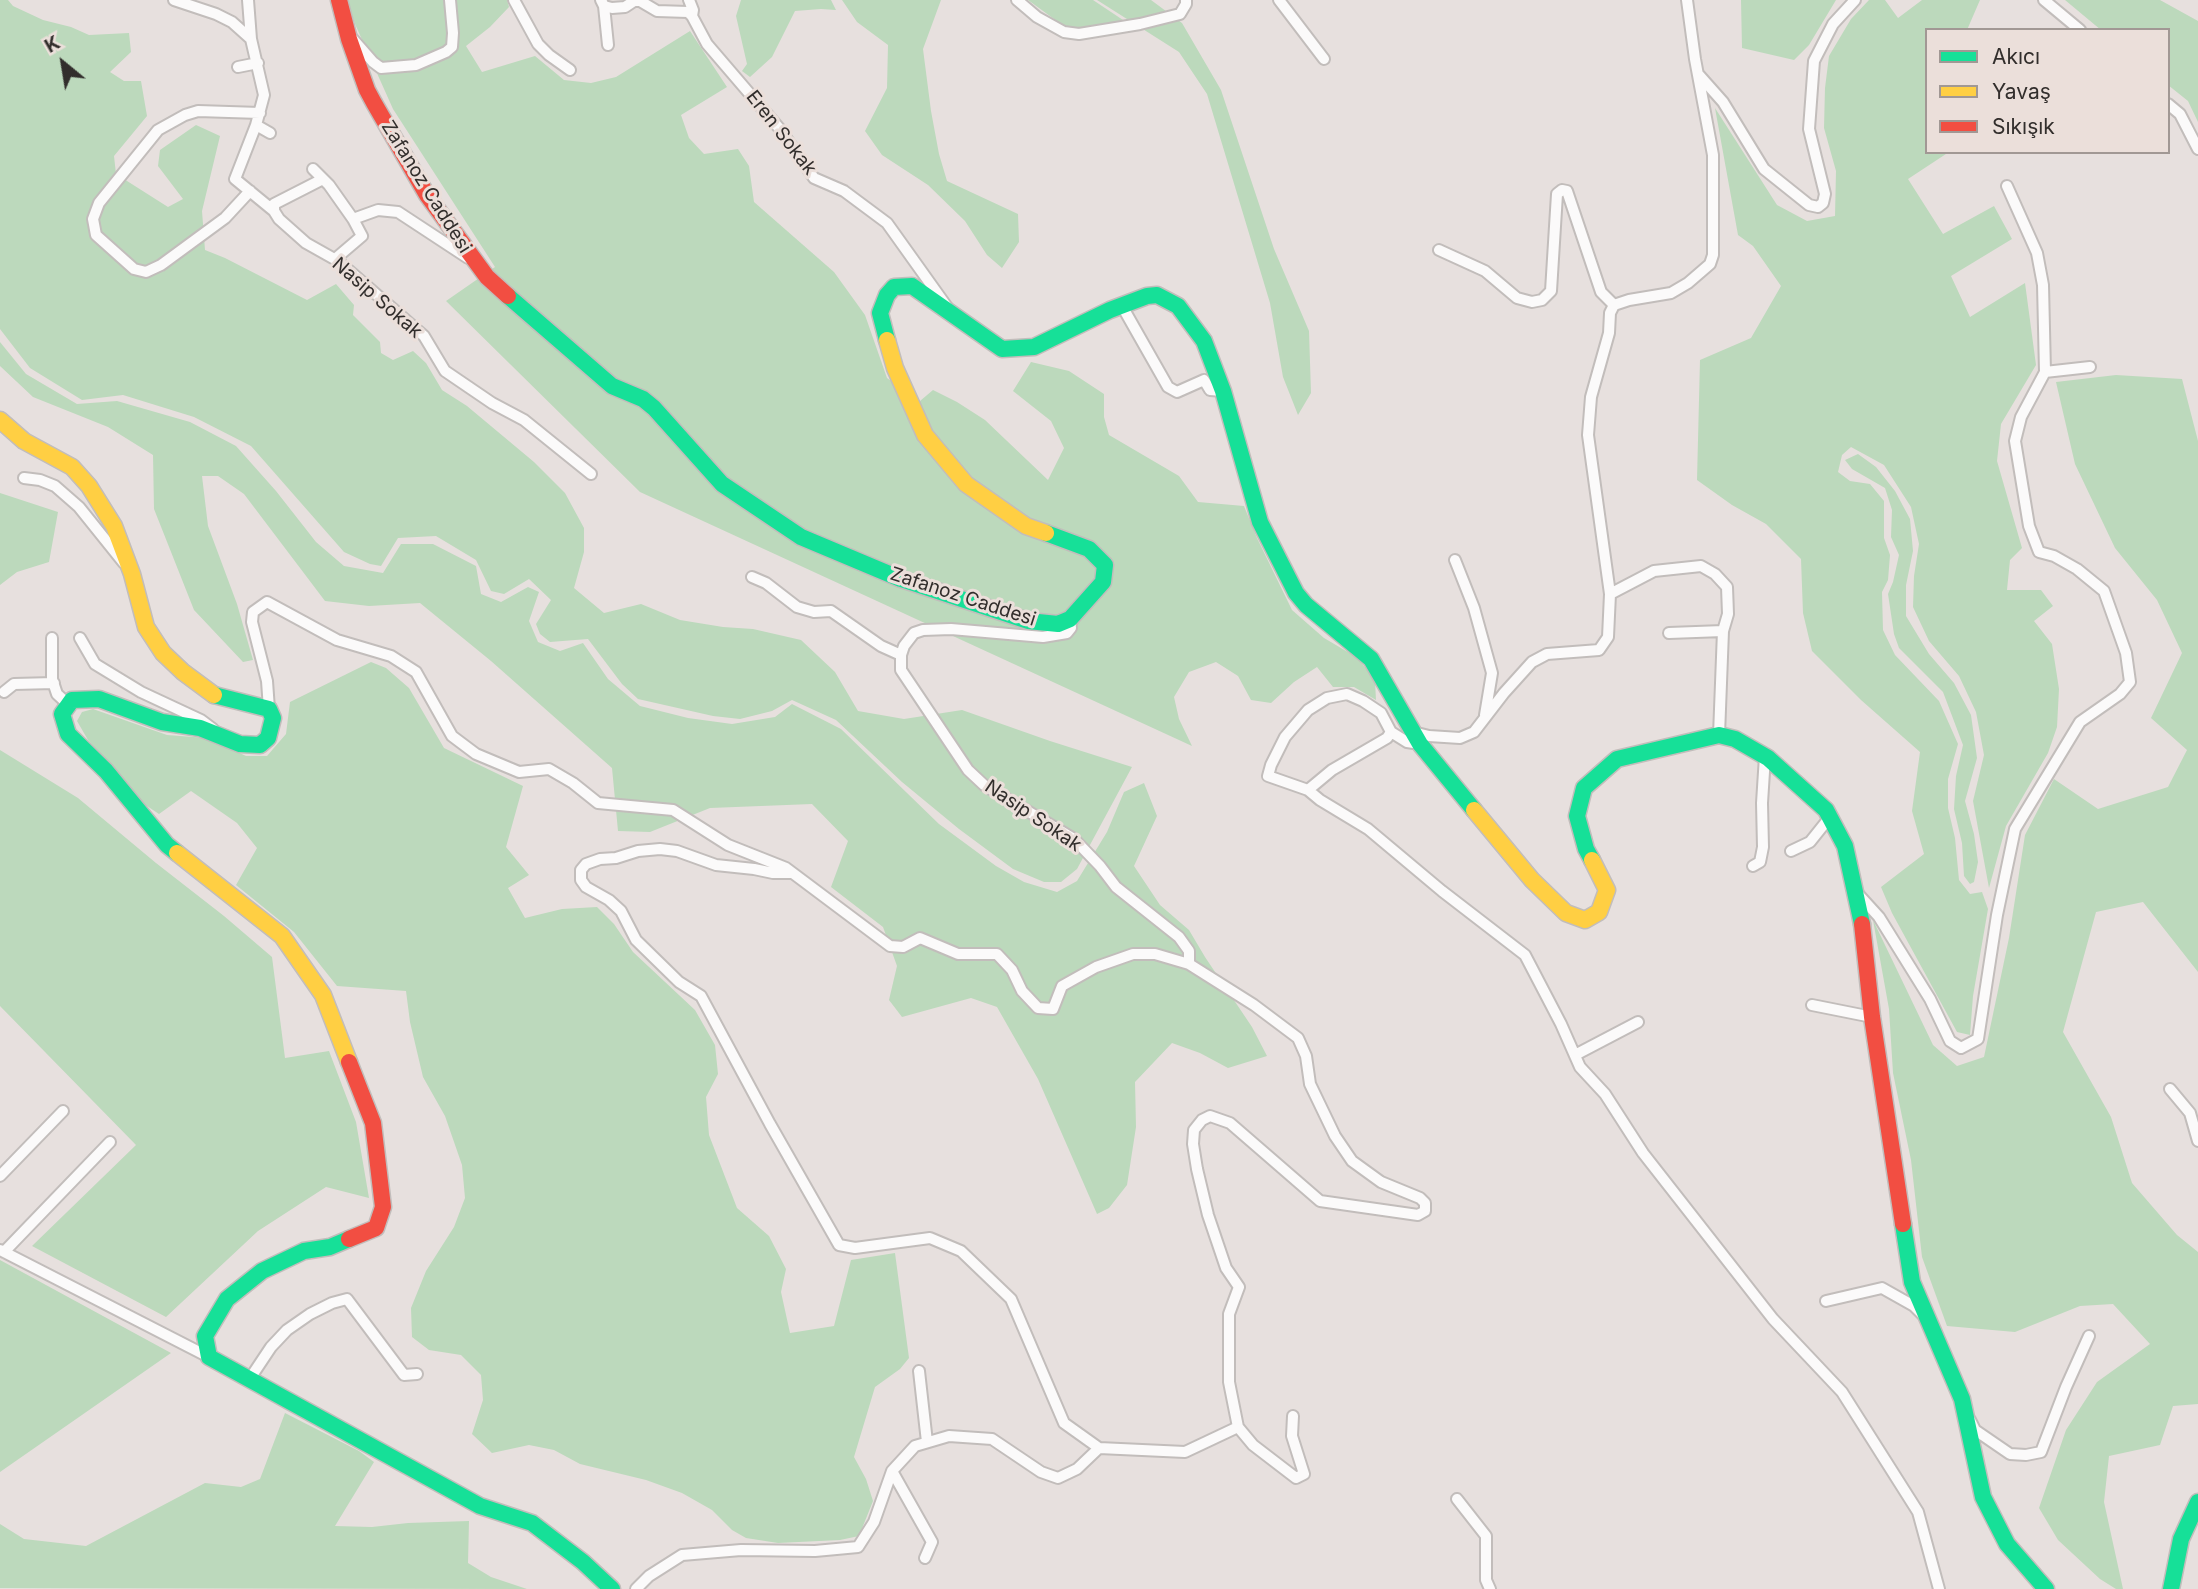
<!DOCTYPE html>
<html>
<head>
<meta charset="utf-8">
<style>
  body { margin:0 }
  #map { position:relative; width:2198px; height:1589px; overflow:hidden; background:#e7e0de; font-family:Inter,sans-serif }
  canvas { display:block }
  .legend { position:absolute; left:1925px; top:28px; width:245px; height:126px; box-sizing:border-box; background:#ebdfda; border:2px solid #a19894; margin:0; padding:9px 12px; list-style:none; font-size:21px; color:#322e2c }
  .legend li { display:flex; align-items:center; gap:14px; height:35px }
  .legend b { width:35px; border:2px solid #a19894 }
  .north { position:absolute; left:28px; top:28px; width:70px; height:70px; -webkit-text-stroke:5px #ebdfda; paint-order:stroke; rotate:330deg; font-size:19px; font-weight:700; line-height:28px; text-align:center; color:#322e2c }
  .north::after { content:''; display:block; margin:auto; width:24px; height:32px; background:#322e2c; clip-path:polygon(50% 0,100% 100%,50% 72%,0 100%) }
</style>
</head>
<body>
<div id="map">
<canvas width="2198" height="1589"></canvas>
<ul class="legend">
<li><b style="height:9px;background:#16e098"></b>Akıcı</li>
<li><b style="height:9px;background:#ffcf43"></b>Yavaş</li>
<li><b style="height:9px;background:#f24e42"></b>Sıkışık</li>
</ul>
<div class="north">K</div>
</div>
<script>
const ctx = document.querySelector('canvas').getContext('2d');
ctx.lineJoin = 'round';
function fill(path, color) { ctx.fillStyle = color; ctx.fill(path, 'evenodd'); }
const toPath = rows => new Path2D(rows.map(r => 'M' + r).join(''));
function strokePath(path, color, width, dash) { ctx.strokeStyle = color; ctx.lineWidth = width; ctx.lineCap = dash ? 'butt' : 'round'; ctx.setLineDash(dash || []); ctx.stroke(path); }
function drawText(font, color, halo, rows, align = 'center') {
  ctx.font = font + ' Inter,sans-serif'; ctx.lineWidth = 6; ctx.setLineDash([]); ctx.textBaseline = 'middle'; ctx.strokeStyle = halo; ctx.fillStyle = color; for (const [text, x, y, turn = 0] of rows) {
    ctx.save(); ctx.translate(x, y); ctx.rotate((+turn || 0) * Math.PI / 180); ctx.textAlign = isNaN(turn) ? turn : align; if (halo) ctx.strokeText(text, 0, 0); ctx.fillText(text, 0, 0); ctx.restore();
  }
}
const green = toPath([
  [0,0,8,0,13,6,43,20,71,27,89,35,129,33,131,52,110,72,124,81,141,81,147,116,114,156,116,174,168,207,183,199,158,166,160,150,196,125,220,136,202,211,205,250,225,258,307,300,336,284,354,305,353,315,380,342,381,353,393,360,413,351,426,363,442,390,467,406,534,462,565,493,584,528,584,552,574,588,604,613,641,604,680,620,723,627,753,629,801,640,835,672,858,711,904,719,962,710,1050,741,1132,767,1077,869,1061,882,1044,882,1013,869,959,829,902,782,836,720,792,700,772,711,740,719,713,716,638,699,622,684,588,639,550,642,540,634,536,624,551,600,529,579,504,594,491,591,476,560,436,536,398,538,381,566,370,564,344,552,251,446,194,417,123,395,82,400,30,368,0,329],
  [347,0,507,0,509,7,490,27,466,46,482,72,535,56,564,80,591,83,616,77,690,31,727,87,681,115,689,138,704,154,738,149,749,166,754,202,834,272,865,315,887,378,920,401,933,390,957,402,985,420,1048,480,1064,448,1051,421,1013,391,1031,362,1069,371,1104,394,1104,417,1109,435,1179,476,1198,502,1244,506,1257,538,1292,610,1324,638,1358,658,1375,681,1376,700,1354,687,1333,687,1317,667,1294,682,1271,703,1251,700,1238,676,1216,662,1189,672,1174,697,1179,719,1192,746,640,492,446,301,495,267,393,109,355,24],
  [741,0,831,0,836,10,821,9,795,11,772,57,750,77,742,71,747,64,736,16],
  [842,0,941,0,923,49,931,111,939,154,947,181,1018,214,1019,242,1002,268,987,255,965,221,928,185,882,155,865,131,887,88,888,45,857,22],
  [1028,0,1093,0,1126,22,1088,27,1065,27],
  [1097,0,1151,0,1182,23,1221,90,1274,249,1309,331,1311,393,1298,415,1283,377,1270,303,1207,94,1179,52],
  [1741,0,1836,0,1809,45,1794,60,1742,48],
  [1869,0,1885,0,1898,18,1922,0,1980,0,1967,30,1927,30,1927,152,1949,152,1908,179,1943,234,1994,206,2012,239,1951,276,1970,317,2025,283,2036,365,2001,424,1997,461,2022,548,2010,560,2007,590,2041,590,2053,606,2034,621,2052,644,2059,689,2057,727,2048,753,2006,826,1989,888,1973,801,1984,755,1976,712,1959,676,1929,641,1913,607,1914,576,1919,544,1911,507,1884,465,1851,447,1842,455,1838,472,1850,481,1870,484,1884,501,1884,538,1890,555,1888,580,1882,592,1883,630,1895,655,1939,701,1958,744,1948,779,1948,808,1955,838,1959,880,1970,894,1982,892,1988,909,1973,996,1970,1035,1957,1032,1892,913,1881,887,1924,854,1912,811,1920,752,1861,700,1812,651,1803,613,1801,559,1766,524,1732,505,1697,480,1700,360,1751,338,1781,286,1753,246,1738,235,1715,108,1777,205,1807,221,1835,216,1836,171,1824,128,1825,88,1829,56,1851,19],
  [2065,0,2160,0,2198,21,2198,122,2188,101,2168,85,2168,30,2101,30],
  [0,342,26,374,77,404,117,401,190,422,236,446,276,491,316,542,344,566,383,573,401,544,433,544,476,566,481,594,501,602,528,587,539,592,529,621,538,642,560,651,583,643,608,679,640,706,688,718,732,724,775,717,792,704,841,729,939,824,996,866,1024,882,1057,892,1077,881,1107,832,1124,792,1144,783,1157,816,1134,866,1160,905,1189,930,1205,957,1252,1027,1267,1056,1228,1068,1200,1053,1172,1043,1135,1082,1136,1127,1127,1185,1109,1208,1097,1214,1038,1079,997,1007,971,998,902,1017,889,1000,897,966,883,927,831,887,848,841,812,804,710,808,650,832,618,831,612,768,491,661,420,603,369,606,325,601,244,494,218,476,202,476,208,526,237,604,253,660,243,662,194,610,154,509,153,455,108,427,33,397,0,366],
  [2116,375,2182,379,2198,441,2198,972,2143,902,2096,912,2063,1032,2111,1117,2132,1183,2177,1235,2198,1252,2198,1404,2173,1406,2160,1445,2109,1456,2104,1502,2123,1589,2116,1589,2100,1579,2058,1540,2039,1508,2066,1430,2097,1382,2150,1344,2113,1304,2080,1306,2015,1332,1947,1326,1922,1257,1911,1160,1893,1073,1889,1009,1873,920,1933,1045,1957,1066,1984,1057,2009,938,2025,835,2054,779,2098,809,2168,787,2187,750,2151,718,2182,653,2157,600,2115,548,2075,464,2056,382],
  [1858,454,1876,467,1895,491,1910,519,1913,551,1906,585,1906,616,1929,654,1954,683,1971,715,1977,758,1965,801,1974,834,1978,862,1974,882,1970,884,1964,876,1962,843,1954,809,1956,776,1963,745,1943,692,1899,648,1894,634,1888,594,1893,582,1899,555,1891,537,1892,510,1885,488,1852,469,1845,460],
  [0,493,58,512,49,562,17,572,0,585],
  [371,662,386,668,409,688,444,748,523,786,506,847,529,875,508,888,525,918,562,909,597,907,614,924,633,952,695,1010,715,1045,718,1074,706,1097,709,1135,737,1208,769,1236,786,1269,781,1292,790,1333,834,1326,851,1260,895,1253,909,1358,900,1369,875,1387,854,1457,866,1479,873,1501,859,1536,840,1540,778,1543,746,1538,732,1530,712,1510,682,1493,646,1480,580,1464,554,1450,529,1445,492,1453,472,1434,483,1400,481,1375,461,1355,429,1350,412,1337,411,1308,426,1271,454,1227,465,1198,462,1165,445,1116,423,1077,410,1022,406,991,337,986,294,932,236,885,257,848,237,823,191,791,159,814,144,804,88,740,77,721,82,712,93,709,167,735,207,738,246,756,267,756,286,734,290,702],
  [0,750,78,798,156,863,224,916,272,957,285,1058,329,1051,356,1122,369,1198,326,1187,258,1231,166,1317,32,1246,136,1145,0,1006],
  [0,1260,171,1353,0,1472],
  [285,1413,359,1451,374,1462,335,1526,372,1527,408,1523,469,1521,468,1563,491,1577,527,1589,0,1588,0,1524,24,1539,86,1546,205,1483,241,1487,260,1479]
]);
const street = toPath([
  [174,0,216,14,232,22,251,39,264,95,256,125,270,133],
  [248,0,251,39],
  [514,0,538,44,549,55,570,70],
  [601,0,604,6,612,8,625,7,634,1,640,1,657,11,688,12,692,16,707,44,779,128,814,178,844,191,887,223,947,307],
  [689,0,693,10,692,16],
  [1017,0,1037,17,1064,32,1079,34,1140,24,1180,14,1186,4,1186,0],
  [1279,0,1324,59],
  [1687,0,1695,59,1713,155,1713,255,1710,264,1688,283,1671,293,1629,300,1614,305,1610,313,1609,333,1591,397,1588,435,1610,594,1654,571,1701,566,1715,574,1727,587,1728,614,1723,631,1719,735],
  [2044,0,2080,30],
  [604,6,608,45],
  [352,38,373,62,381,68,416,65,446,52,452,47,453,33,450,0],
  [238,67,258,63],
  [1699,75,1723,102,1764,169,1809,205,1818,207,1823,203,1825,194,1809,129,1814,61,1833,24,1855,0],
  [2168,104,2180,114,2198,149],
  [256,125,235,179,274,211],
  [313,169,329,185,353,219,378,210,398,212,468,258],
  [321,180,274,204,274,211,279,219,306,243,338,261,424,336,445,371,492,403,524,420,591,474],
  [250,191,225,218,161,265,146,272,134,269,96,235,93,219,99,203,158,130,185,115,198,111,260,113],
  [1439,250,1485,271,1517,298,1532,302,1542,300,1551,291,1557,194,1562,190,1567,191,1601,292,1614,305],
  [335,259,362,236,353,219],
  [1122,306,1168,387,1177,392,1204,380,1210,390,1223,391],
  [2045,372,2090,367],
  [24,478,40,480,55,486,79,507,124,563],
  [1455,560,1474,608,1492,673,1485,715],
  [752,577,766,583,797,607,814,612,831,611,881,646,901,655],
  [1070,619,1071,628,1067,633,1043,637,951,629,923,630,914,633,904,646,901,655,901,670,968,770,984,785,1074,839,1100,866,1116,887,1179,937,1189,951,1189,964,1254,1005,1298,1038,1306,1056,1310,1084,1335,1136,1352,1161,1381,1182,1420,1198,1425,1203,1425,1211,1418,1215,1320,1201,1230,1123,1210,1116,1202,1120,1194,1130,1193,1144,1197,1169,1208,1215,1226,1268,1239,1287,1229,1314,1229,1382,1238,1427],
  [1669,633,1723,631],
  [52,638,52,679,57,694,69,705],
  [80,638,95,664,141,692,201,720,213,729],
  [4,692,14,684,54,683],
  [269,709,267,681,252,622,253,612,267,602,337,640,391,656,416,672,452,736,476,754,519,772,549,769,573,783,598,803,673,810,728,845,786,868,890,946,903,947,920,938,958,954,997,954,1012,970,1022,991,1038,1008,1053,1009,1062,986,1096,967,1133,954,1155,954,1189,964],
  [1391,732,1381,713,1363,701,1347,694,1327,698,1308,710,1285,737,1271,765,1268,776,1308,790,1332,770,1387,738,1391,732,1407,742,1420,744],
  [1413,732,1429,736,1460,738,1474,732,1504,693,1532,662,1547,654,1599,650,1608,637,1610,594],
  [1308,790,1320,800,1368,829,1442,891,1525,955,1561,1024,1580,1067,1605,1094,1643,1153,1773,1319,1842,1392,1918,1512,1939,1589],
  [1791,851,1810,842,1830,817],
  [1753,866,1760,862,1763,847,1762,803,1765,756],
  [791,873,773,873,754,869,716,865,677,851,660,849,638,851,616,858,600,859,586,864,581,870,581,880,586,887,609,900,621,911,636,940,679,982,701,996,770,1124,839,1245,855,1248,930,1238,961,1251,1011,1299,1064,1423,1099,1448],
  [1859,895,1879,917,1930,999,1950,1041,1961,1048,1978,1039,1997,915,2015,829,2080,722,2120,694,2130,682,2126,653,2104,591,2077,569,2054,556,2039,552,2029,526,2015,441,2021,417,2045,372,2043,285,2037,253,2007,186],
  [1812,1005,1872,1017],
  [1575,1055,1638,1022],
  [2170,1089,2190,1113,2198,1141],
  [0,1176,63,1111],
  [0,1250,209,1357],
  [4,1252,110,1142],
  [1826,1301,1882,1288,1914,1306,1922,1314],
  [919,1371,927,1442],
  [249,1380,271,1347,287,1330,310,1314,332,1303,347,1299,404,1375,417,1374],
  [1970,1420,1975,1430,2010,1454,2026,1455,2041,1452,2066,1387,2089,1336],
  [892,1471,932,1542,925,1558],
  [1457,1499,1486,1536,1486,1580,1490,1589],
  [636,1589,649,1576,682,1555,741,1550,815,1551,858,1547,874,1522,892,1471,915,1446,949,1436,992,1439,1041,1472,1058,1478,1077,1469,1099,1448,1185,1452,1238,1427,1253,1445,1296,1478,1304,1474,1292,1436,1293,1416]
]);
const fast = toPath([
  [508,296,612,386,643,399,654,408,722,484,801,537,901,579,1028,621,1058,624,1070,619,1103,582,1105,565,1089,549,1046,533],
  [887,340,880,313,887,295,894,287,912,286,1002,349,1034,347,1110,310,1147,296,1157,295,1178,306,1204,341,1223,391,1260,522,1296,593,1306,605,1371,659,1420,744,1474,810],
  [177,853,167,845,106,771,68,734,62,714,72,700,99,699,162,722,200,728,240,744,260,745,268,738,273,718,269,709,214,695],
  [1592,860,1586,849,1577,816,1584,788,1617,759,1719,735,1735,739,1768,758,1826,810,1845,846,1862,924],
  [1903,1224,1912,1282,1962,1399,1983,1497,2007,1544,2046,1589],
  [349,1239,330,1247,304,1251,262,1271,227,1299,205,1336,209,1357,480,1506,532,1523,583,1562,612,1589],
  [2171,1589,2181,1539,2198,1502]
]);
const slow = toPath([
  [887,340,895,368,925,435,966,484,1026,526,1046,533],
  [0,420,24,441,72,467,89,486,114,526,132,574,146,627,163,653,183,672,214,695],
  [1474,810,1532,880,1566,913,1585,920,1599,912,1607,890,1592,860],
  [177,853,282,936,323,995,349,1062]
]);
const jam = toPath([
  [339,0,349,39,367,90,374,103,427,195,487,277,508,296],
  [1862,924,1872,1017,1903,1224],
  [349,1239,376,1228,383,1207,373,1123,349,1062]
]);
const streetNames = [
  ["Eren Sokak",781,133,52],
  ["Zafanoz Caddesi",426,187,58],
  ["Nasip Sokak",377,298,41],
  ["Zafanoz Caddesi",963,597,18],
  ["Nasip Sokak",1033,816,34]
];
fill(green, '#bcd9bc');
strokePath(street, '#c2bdbb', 14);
strokePath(fast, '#c2bdbb', 19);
strokePath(slow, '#c2bdbb', 19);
strokePath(jam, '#c2bdbb', 19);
strokePath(street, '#fbfafa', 10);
strokePath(fast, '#16e098', 16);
strokePath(slow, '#ffcf43', 16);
strokePath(jam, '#f24e42', 16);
drawText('19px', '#322e2c', '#ebdfda', streetNames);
</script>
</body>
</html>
